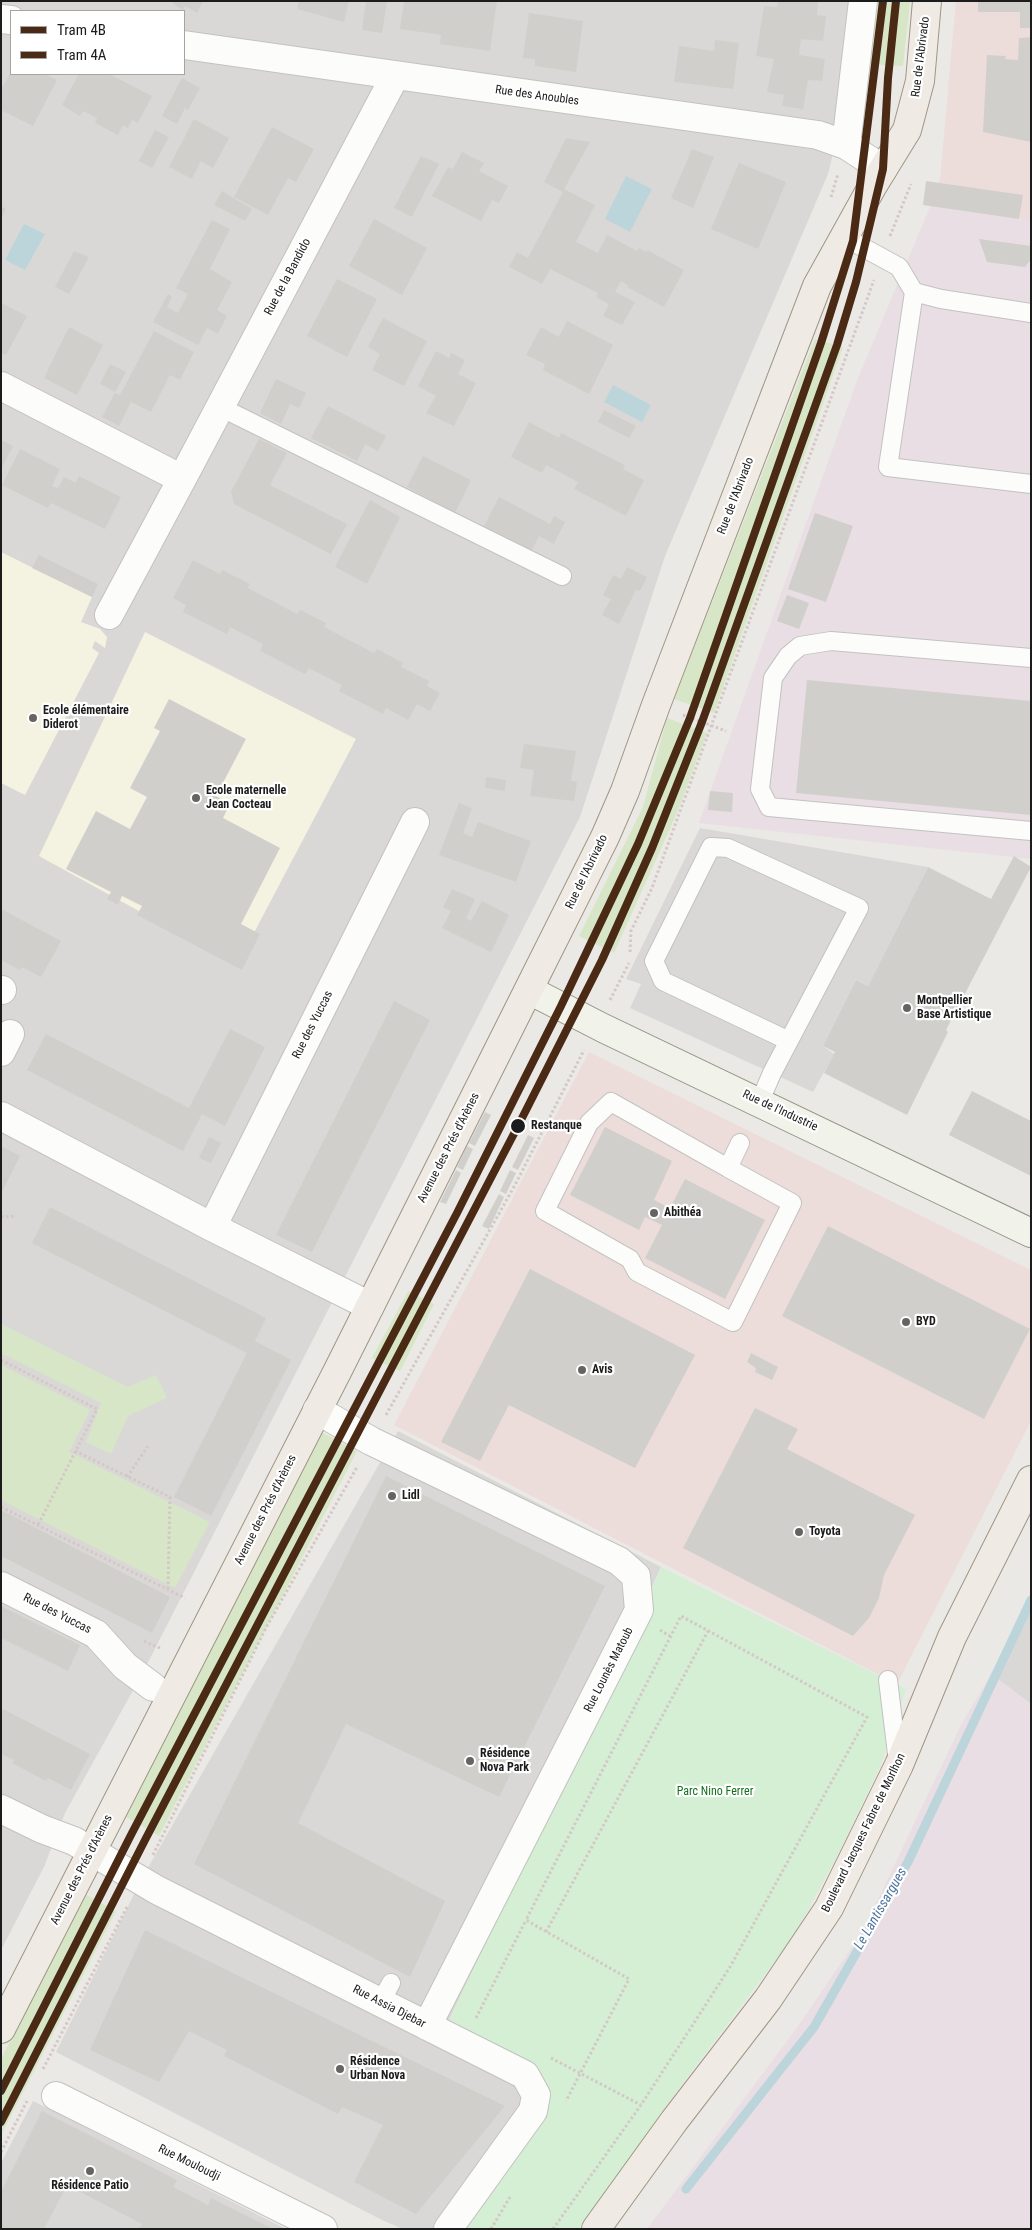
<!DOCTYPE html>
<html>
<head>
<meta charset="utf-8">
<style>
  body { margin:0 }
  #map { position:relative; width:1032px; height:2230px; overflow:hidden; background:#ebe9e5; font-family:"Roboto Condensed",sans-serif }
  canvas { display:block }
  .frame { position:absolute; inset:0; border:2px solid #1c1c1c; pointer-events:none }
  .legend { position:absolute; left:10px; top:10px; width:175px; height:65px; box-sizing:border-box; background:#fff; border:1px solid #a4a4a4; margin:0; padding:6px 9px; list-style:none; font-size:15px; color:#1c1c1c }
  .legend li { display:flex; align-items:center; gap:10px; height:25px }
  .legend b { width:25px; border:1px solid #a4a4a4 }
</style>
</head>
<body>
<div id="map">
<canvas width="1032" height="2230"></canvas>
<div class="frame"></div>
<ul class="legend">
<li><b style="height:6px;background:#4a2a15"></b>Tram 4B</li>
<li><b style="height:6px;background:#4a2a15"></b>Tram 4A</li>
</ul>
</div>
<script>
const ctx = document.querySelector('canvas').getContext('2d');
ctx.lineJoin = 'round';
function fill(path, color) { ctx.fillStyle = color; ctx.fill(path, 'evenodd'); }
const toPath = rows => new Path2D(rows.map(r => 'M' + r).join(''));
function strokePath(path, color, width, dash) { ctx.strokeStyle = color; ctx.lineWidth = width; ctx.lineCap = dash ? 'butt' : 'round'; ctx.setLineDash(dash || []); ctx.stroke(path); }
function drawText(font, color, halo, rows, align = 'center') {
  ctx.font = font + ' "Roboto Condensed",sans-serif'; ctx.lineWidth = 4.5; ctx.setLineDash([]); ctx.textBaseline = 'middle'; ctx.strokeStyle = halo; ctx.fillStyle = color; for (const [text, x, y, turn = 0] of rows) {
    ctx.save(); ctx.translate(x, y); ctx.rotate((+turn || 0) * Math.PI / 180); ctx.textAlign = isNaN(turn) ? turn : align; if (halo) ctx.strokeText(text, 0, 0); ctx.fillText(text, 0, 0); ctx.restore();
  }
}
const residential = toPath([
  [1,1,856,1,846,102,828,174,665,556,580,817,141,1676,65,1813,44,1867,1,1950],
  [11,11,184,11,184,74,11,74],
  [398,1431,661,1567,577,1754,448,2022,458,2030,541,2072,551,2091,546,2118,461,2229,403,2229,382,2220,56,2052,141,1880],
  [1031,1601,1031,1704,991,1674],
  [33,2101,286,2229,1,2229,1,2163]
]);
const commercial = toPath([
  [956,1,1031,1,1031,220,930,207,940,179],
  [589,1052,1031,1270,1031,1421,897,1684,394,1425]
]);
const industrial = toPath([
  [930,207,1031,220,1031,859,699,823,858,378],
  [991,1674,1031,1704,1031,2229,647,2229,796,2029,863,1931,961,1725]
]);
const education = toPath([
  [1,552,92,597,81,622,100,629,107,637,105,648,95,641,92,648,99,653,25,795,1,783],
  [145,632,356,739,237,965,39,856]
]);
const religious = toPath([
  [700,828,928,867,868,986,856,980,823,1046,834,1054,813,1092,630,1008,641,984,626,979]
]);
const grass = toPath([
  [873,1,910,1,903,66,867,64],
  [815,339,843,347,714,713,674,699],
  [667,718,707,733,677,813,614,953,579,936,643,807],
  [408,1291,434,1304,400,1371,372,1358],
  [1,1324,128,1387,156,1375,167,1398,128,1416,111,1454,86,1442,101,1403,1,1353],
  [1,1365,90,1410,69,1452,210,1522,175,1588,1,1500],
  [321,1432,357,1451,159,1836,126,1817],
  [85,1894,116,1911,1,2135,1,2059]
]);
const park = toPath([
  [661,1567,906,1689,880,1767,838,1854,793,1937,668,2103,580,2229,461,2229,546,2118,551,2091,541,2072,458,2030,448,2022,518,1877,654,1613,644,1606]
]);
const water = toPath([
  [626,176,652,189,630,232,605,219],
  [24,224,45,234,25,270,5,260],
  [613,385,651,405,642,422,604,402]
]);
const stream = toPath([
  [686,2189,814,2027,908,1862,1031,1600]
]);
const building = toPath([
  [174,1,203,1,197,13,185,6,183,10,173,4],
  [299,1,349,1,344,22,297,9],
  [366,1,387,1,382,33,362,30],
  [404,1,497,1,490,51,440,44,441,35,400,29],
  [778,1,818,1,817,15,826,16,823,41,801,39,799,55,825,59,822,81,808,80,803,109,782,106,784,95,767,92,774,59,756,56,764,6,777,7],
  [978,1,1031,1,1031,28,1020,28,1020,12,978,12],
  [529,13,583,21,576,72,535,66,535,59,523,58],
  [1031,37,1031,142,983,132,987,55,1006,56,1005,59,1018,60,1019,38],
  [715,40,739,43,733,89,674,82,679,46,714,51],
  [10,74,45,74,57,80,33,126,1,110,1,90],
  [79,74,109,74,152,96,138,123,132,120,128,128,123,125,118,135,95,123,97,118,83,111,80,116,62,105],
  [182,78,200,88,188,110,185,108,177,124,162,116],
  [194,119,229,138,213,168,201,161,192,179,169,167],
  [272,127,314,149,296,182,288,178,268,215,234,197],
  [155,130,169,137,152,168,139,161],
  [566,138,590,142,564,189,595,205,576,242,598,253,607,235,637,251,639,248,646,252,647,250,684,270,664,307,627,287,628,285,621,281,615,292,635,302,622,325,603,316,609,304,596,297,598,293,550,269,542,284,509,267,517,252,528,258,563,192,544,182],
  [692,149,714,157,693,208,671,198],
  [462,152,484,163,479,171,508,186,499,203,492,200,481,221,432,196,448,167,453,169],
  [421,156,439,164,412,217,394,208],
  [739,163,786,182,758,249,711,229],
  [926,181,1023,195,1019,219,923,205],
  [222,191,252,209,245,221,214,205],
  [1,206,6,209,1,218],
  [374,219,427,248,402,295,349,266],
  [212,220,230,229,210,269,232,282,217,310,227,316,218,334,207,328,198,345,153,322,168,294,172,297,167,307,178,313,188,294,176,288],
  [979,239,1031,246,1031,259,1025,267,987,262],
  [74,251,89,257,69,294,55,287],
  [337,279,377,299,347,357,307,336],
  [1,303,27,316,6,355,1,353],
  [383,318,427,341,404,386,372,370,380,354,368,347],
  [567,321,613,345,589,394,543,370,545,364,526,355,541,327,559,337],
  [69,327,103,345,77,395,44,378],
  [154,331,194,352,180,380,170,375,151,412,131,402,119,426,102,417,115,393,120,395],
  [436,351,449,358,451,353,465,360,458,374,476,383,454,426,426,413,436,396,418,386],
  [110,364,126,372,115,392,100,384],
  [276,379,306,393,299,408,290,404,281,424,260,413],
  [328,406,386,436,378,451,365,444,357,461,311,438],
  [604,410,636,426,629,438,598,422],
  [529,422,559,438,561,433,625,465,623,469,644,480,626,516,574,489,578,482,546,465,542,473,511,457],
  [259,439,287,453,270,485,347,524,331,554,234,504,231,492],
  [1,440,13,446,1,469],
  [20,449,60,469,52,486,58,488,64,477,76,483,79,476,121,497,105,529,51,503,48,508,2,485],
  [423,456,471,480,455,513,407,487],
  [499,497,550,524,554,516,565,522,554,544,539,536,530,554,482,530],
  [370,500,400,517,367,584,335,567],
  [815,513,853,526,826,602,788,589],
  [39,555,98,584,92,597,32,568],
  [193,560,220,574,222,570,250,584,248,588,297,614,300,610,326,623,324,627,374,653,377,649,403,663,401,667,429,681,427,686,440,693,430,711,417,704,408,720,386,708,383,714,339,691,342,685,309,668,305,674,260,651,263,644,230,627,227,634,183,612,186,605,173,598],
  [627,567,647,577,640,591,636,590,619,624,602,615,611,599,603,595,613,575,621,579],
  [787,595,809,603,799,629,777,621],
  [807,680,1031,701,1031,815,796,793],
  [169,699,246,739,216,796,230,804,223,818,280,848,241,924,260,934,242,970,137,915,142,906,122,896,118,905,107,899,111,892,66,869,96,811,130,829,147,797,130,788,160,731,154,728],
  [524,744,576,751,571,781,577,782,574,801,530,796,534,770,520,768],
  [486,777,506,780,505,791,485,788],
  [710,791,733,793,732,812,708,810],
  [459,803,472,808,463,833,472,837,478,822,531,841,516,882,439,855],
  [1014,856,1031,867,946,1030,948,1032,907,1115,824,1073,835,1052,823,1046,856,980,868,986,928,867,991,899],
  [452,889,475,899,466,918,471,921,482,901,509,915,491,952,442,928,451,911,443,907],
  [1,909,61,941,41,977,22,967,20,970,1,960],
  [394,1001,430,1020,312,1252,276,1235],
  [230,1029,265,1047,225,1126,202,1114,183,1151,27,1070,46,1034,189,1108],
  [972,1091,1031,1121,1031,1176,949,1135],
  [485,1112,491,1115,475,1146,469,1143],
  [605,1127,672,1161,654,1200,670,1208,685,1179,765,1220,725,1299,645,1258,662,1225,645,1217,639,1230,570,1195],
  [528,1135,534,1138,518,1170,512,1167],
  [209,1137,221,1143,211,1163,199,1158],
  [1,1146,20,1156,1,1194],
  [467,1146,473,1149,463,1170,457,1167],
  [456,1170,461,1173,446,1204,440,1202],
  [510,1170,516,1173,506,1194,500,1191],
  [499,1194,504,1197,489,1229,482,1226],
  [50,1207,266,1318,255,1341,291,1360,211,1516,174,1497,247,1353,32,1243],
  [828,1226,1030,1329,984,1419,782,1316],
  [530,1269,695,1355,635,1468,509,1405,480,1461,441,1442],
  [751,1353,778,1367,772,1380,755,1372,756,1368,747,1362],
  [755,1408,798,1429,787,1449,915,1515,884,1575,879,1598,869,1618,853,1636,683,1548],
  [386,1476,605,1586,499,1797,346,1724,298,1823,445,1901,410,1977,194,1864],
  [1,1510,170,1597,152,1633,1,1556],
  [1,1606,80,1645,68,1671,1,1638],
  [1,1708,90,1754,71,1790,48,1778,46,1781,12,1763,14,1760,1,1754],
  [145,1930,505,2106,416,2214,354,2182,383,2125,342,2107,338,2114,224,2056,227,2050,189,2031,159,2082,90,2050],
  [42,2111,177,2180,173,2187,208,2205,211,2198,273,2229,139,2229,142,2224,67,2185,44,2229,1,2229,1,2192]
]);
const path = toPath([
  [831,197,838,174],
  [890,236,911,184],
  [683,715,726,731],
  [630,952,631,931,652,888,874,280],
  [610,1000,629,963],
  [1,1217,16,1216],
  [1,1360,97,1409,38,1525],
  [386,1415,515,1185,584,1050],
  [75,1451,170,1497,168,1589],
  [127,1477,148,1446],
  [1,1507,185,1598],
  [660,1630,670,1636],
  [144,1641,160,1648],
  [153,1855,267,1626,357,1467],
  [546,1932,708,1631],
  [476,2018,526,1920],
  [551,2058,641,2105],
  [43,2069,128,1905],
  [1,2152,27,2101],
  [491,2229,510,2197],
  [553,2229,641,2105,730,1967,867,1717,681,1616,526,1920,629,1979,566,2101]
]);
const lane = toPath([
  [844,237,899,267,914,292,888,467,1031,484],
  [914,292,941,299,1031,313],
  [220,407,562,576],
  [1031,658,831,641,800,646,788,656,773,678,760,789,769,807,1031,831],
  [760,1101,772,1073,859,908,728,848,711,847,654,961,663,981,789,1041],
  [728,1168,792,1203,733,1322,637,1272,630,1259,545,1211,589,1123,611,1102,728,1168,740,1143],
  [888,1680,898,1762],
  [380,2003,391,1983]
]);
const street = toPath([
  [1,19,11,20],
  [184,45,818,135,846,145,883,169],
  [846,145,863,1],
  [1,386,182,479,395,76],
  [109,615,182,479],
  [1,990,2,990],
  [1,1052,10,1034],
  [1,1116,212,1227,370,1306],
  [212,1227,415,822],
  [317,1410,371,1441,619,1561,636,1576,639,1610,427,2026],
  [1,1586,96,1634,125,1666,153,1687],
  [1,1809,42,1829,74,1841,157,1890,525,2075,536,2095,533,2111,448,2229],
  [56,2096,323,2229]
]);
const secondary = toPath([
  [529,990,603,1028,1031,1233]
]);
const primary = toPath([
  [1,2029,338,1370,605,837,625,791,656,705,817,286,872,187,907,130,920,81,927,1],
  [596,2229,674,2121,768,1999,829,1908,899,1765,952,1637,1031,1480]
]);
const tram1 = toPath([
  [1,2122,145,1840,518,1126,602,960,652,848,702,722,837,345,856,282,883,169,888,78,896,1]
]);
const tram2 = toPath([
  [1,2091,132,1833,457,1213,561,1006,638,844,690,718,821,343,853,241,883,1]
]);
const markers = [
  [33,718,5,"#646462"],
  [196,798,5,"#646462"],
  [907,1008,5,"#646462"],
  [518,1126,8,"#1c1c1c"],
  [654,1213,5,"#646462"],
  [906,1322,5,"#646462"],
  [582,1370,5,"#646462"],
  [392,1496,5,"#646462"],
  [799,1532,5,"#646462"],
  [470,1761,5,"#646462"],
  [340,2069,5,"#646462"],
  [90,2171,5,"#646462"]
];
const streetNames = [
  ["Rue de l'Abrivado",921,57,-83],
  ["Rue des Anoubles",537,96,8],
  ["Rue de la Bandido",288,277,-62],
  ["Rue de l'Abrivado",736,496,-69],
  ["Rue de l'Abrivado",587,872,-64],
  ["Rue des Yuccas",313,1025,-63],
  ["Rue de l'Industrie",780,1111,25],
  ["Avenue des Prés d'Arènes",449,1148,-63],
  ["Avenue des Prés d'Arènes",266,1510,-63],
  ["Rue des Yuccas",57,1614,27],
  ["Rue Lounès Matoub",609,1670,-63],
  ["Boulevard Jacques Fabre de Morlhon",864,1833,-64],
  ["Avenue des Prés d'Arènes",82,1870,-63],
  ["Rue Assia Djebar",389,2007,27],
  ["Rue Mouloudji",189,2163,26]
];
const poiNames = [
  ["Ecole élémentaire",43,711],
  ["Diderot",43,725],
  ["Ecole maternelle",206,791],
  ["Jean Cocteau",206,805],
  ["Montpellier",917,1001],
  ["Base Artistique",917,1015],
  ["Abithéa",664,1213],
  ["BYD",916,1322],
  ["Avis",592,1370],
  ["Lidl",402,1496],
  ["Toyota",809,1532],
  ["Résidence",480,1754],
  ["Nova Park",480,1768],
  ["Résidence",350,2062],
  ["Urban Nova",350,2076],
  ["Résidence Patio",90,2186,"center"]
];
const stopNames = [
  ["Restanque",531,1126]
];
const parkNames = [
  ["Parc Nino Ferrer",715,1792]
];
const waterNames = [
  ["Le Lantissargues",881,1909,-60]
];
fill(residential, '#dad8d6');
fill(commercial, '#ecdddb');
fill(industrial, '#e8dee3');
fill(education, '#f4f3e1');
fill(religious, '#d9d8d6');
fill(grass, '#d7e6c6');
fill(park, '#d4efd4');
fill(water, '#bbd5db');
strokePath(stream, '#bbd5db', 9);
fill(building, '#d1cfcc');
strokePath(lane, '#c3c2c1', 20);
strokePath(street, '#c3c2c1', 30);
strokePath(secondary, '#91937f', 30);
strokePath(primary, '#9f9684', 30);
strokePath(path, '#d4c8c6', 3, [2.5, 2.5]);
strokePath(lane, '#fcfcfb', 18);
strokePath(street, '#fcfcfb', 28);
strokePath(secondary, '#f1f2ea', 28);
strokePath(primary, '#efebe4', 28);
strokePath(tram1, '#4a2a15', 8);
strokePath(tram2, '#4a2a15', 8);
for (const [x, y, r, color] of markers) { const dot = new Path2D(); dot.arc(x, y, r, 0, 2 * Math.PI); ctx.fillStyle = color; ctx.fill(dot); strokePath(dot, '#fff', 2); }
drawText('12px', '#1c1c1c', '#fff', streetNames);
drawText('bold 12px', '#1c1c1c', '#fff', poiNames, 'left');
drawText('bold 12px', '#1c1c1c', '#fff', stopNames, 'left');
drawText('12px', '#14711c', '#fff', parkNames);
drawText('italic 14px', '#4e759d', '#fff', waterNames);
</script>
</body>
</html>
